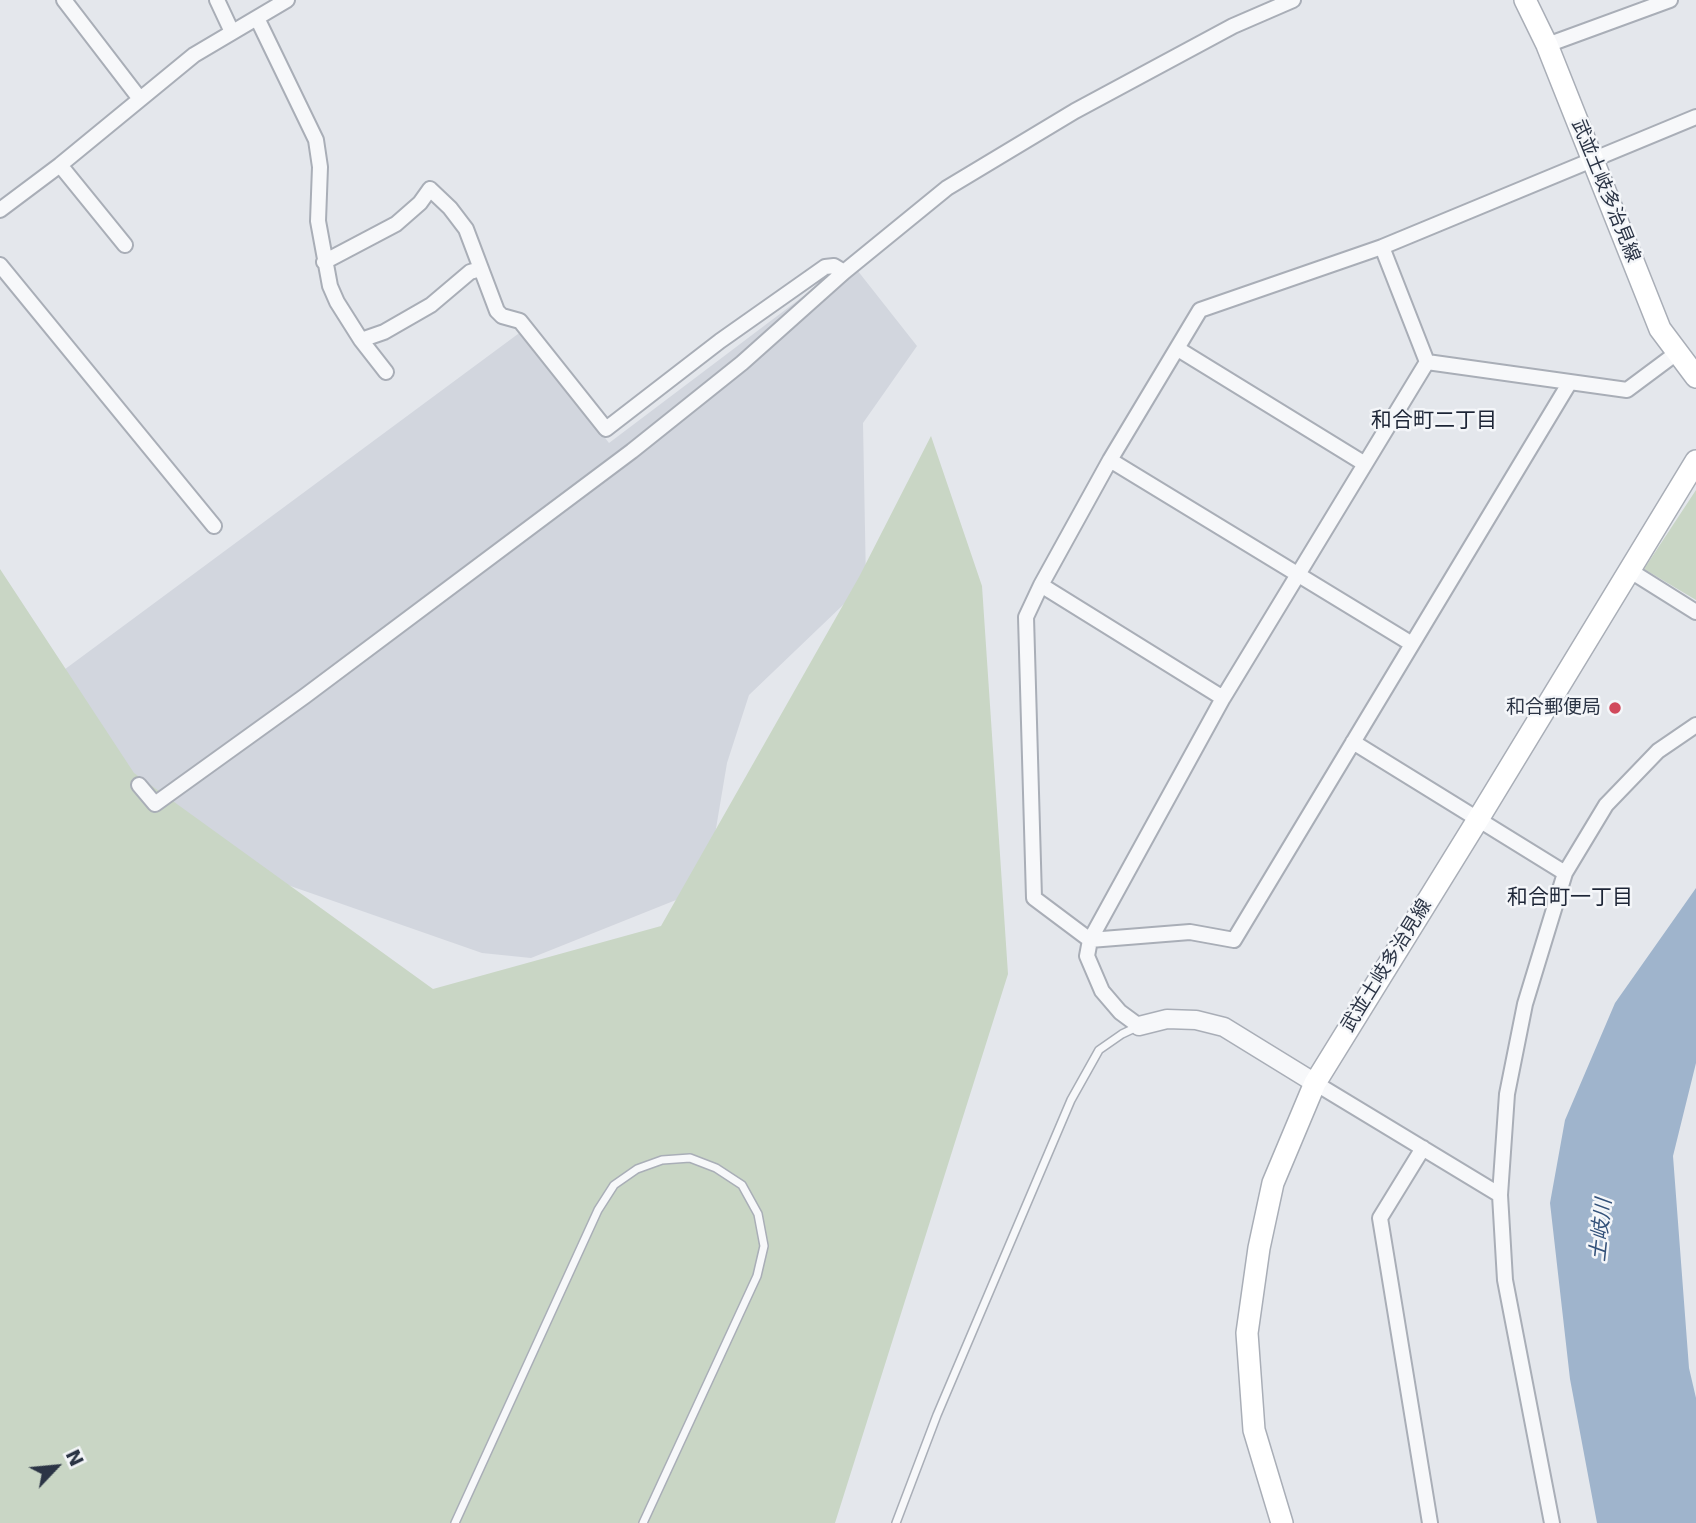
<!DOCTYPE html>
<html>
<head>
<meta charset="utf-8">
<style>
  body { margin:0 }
  #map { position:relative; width:1696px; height:1523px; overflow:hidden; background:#e4e7ec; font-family:"DejaVu Sans",sans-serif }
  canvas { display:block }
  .north { position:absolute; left:21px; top:1432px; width:70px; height:70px; -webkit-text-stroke:5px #f4f6f9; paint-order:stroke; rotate:64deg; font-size:19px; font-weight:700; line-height:28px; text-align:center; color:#2b3445 }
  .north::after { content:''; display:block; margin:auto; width:24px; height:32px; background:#2b3445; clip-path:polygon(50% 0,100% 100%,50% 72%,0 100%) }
</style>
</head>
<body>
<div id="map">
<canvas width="1696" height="1523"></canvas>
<div class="north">N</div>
</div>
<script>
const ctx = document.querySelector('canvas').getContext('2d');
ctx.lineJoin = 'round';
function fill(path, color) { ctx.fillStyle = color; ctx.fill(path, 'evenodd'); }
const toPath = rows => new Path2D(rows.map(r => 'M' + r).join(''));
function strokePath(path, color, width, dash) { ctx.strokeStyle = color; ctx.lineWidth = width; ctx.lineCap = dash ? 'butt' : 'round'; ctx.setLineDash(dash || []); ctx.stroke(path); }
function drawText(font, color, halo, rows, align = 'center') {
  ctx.font = font + ' "DejaVu Sans","Noto Sans JP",sans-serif'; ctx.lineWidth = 5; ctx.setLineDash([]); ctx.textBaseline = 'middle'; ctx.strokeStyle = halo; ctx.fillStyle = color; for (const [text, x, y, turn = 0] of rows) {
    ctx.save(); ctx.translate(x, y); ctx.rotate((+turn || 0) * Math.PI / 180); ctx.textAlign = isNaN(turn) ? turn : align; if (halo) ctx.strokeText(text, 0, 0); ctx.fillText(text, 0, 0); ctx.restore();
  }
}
const built = toPath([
  [850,261,917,346,863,423,866,583,749,695,727,763,706,888,531,958,482,953,156,839,49,681,522,331,609,443]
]);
const green = toPath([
  [931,436,982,586,1008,974,835,1523,0,1523,0,569,134,773,433,989,661,926,859,577],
  [1696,490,1696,600,1644,569]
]);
const water = toPath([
  [1696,888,1696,1063,1673,1156,1689,1368,1696,1398,1696,1523,1597,1523,1570,1379,1550,1203,1565,1120,1615,1003]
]);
const service = toPath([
  [455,1523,598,1210,614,1185,637,1169,662,1160,690,1158,716,1168,742,1185,758,1214,764,1246,757,1276,643,1523],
  [896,1523,937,1415,1071,1100,1099,1050,1122,1034,1139,1026]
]);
const minor = toPath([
  [64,0,140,99],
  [217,0,232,32],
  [257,18,316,140,320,167,318,221,330,286,337,302,361,340,386,372],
  [1547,45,1670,0],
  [60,165,125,245],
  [0,210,60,165,194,55,287,0],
  [1382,247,1427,362],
  [324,262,396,224,420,203,430,189,450,208,466,229,497,311,502,316,520,321,606,429,720,341,825,267,834,266,844,272],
  [0,265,214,526],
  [361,340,384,332,431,305,470,272,480,269],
  [1178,349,1365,464],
  [1427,362,1627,390,1678,352],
  [1110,460,1412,644],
  [1629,570,1696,612],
  [1041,585,1026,617,1034,898,1090,940,1190,932,1234,940,1570,382],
  [1223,698,1041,585,1110,460,1200,310,1382,247,1696,117],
  [1353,742,1565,873],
  [139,785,155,804,305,696,632,451,742,363,844,272,947,188,1075,111,1233,26,1293,0],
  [1139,1026,1120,1012,1102,991,1087,956,1090,940,1223,698,1427,362],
  [1315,1083,1500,1195],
  [1423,1148,1380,1218,1430,1523],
  [1552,1523,1505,1280,1500,1195,1507,1094,1525,1004,1565,873,1606,805,1658,751,1696,725]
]);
const tertiary = toPath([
  [1139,1026,1167,1019,1196,1020,1224,1027,1315,1083]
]);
const secondary = toPath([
  [1525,0,1547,45,1660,329,1696,377],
  [1282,1523,1254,1430,1247,1333,1259,1248,1273,1183,1315,1083,1477,821,1696,461]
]);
const markers = [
  [1615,708,7,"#d1495b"]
];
const streetNames = [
  ["武並土岐多治見線",1605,191,68],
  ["武並土岐多治見線",1387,966,-58]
];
const poiNames = [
  ["和合郵便局",1601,708]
];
const neighbourhoodNames = [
  ["和合町二丁目",1434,422],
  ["和合町一丁目",1570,899]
];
const waterNames = [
  ["土岐川",1602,1230,-84]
];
fill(built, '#d2d6de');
fill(green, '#c9d6c5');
fill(water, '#9fb4cc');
strokePath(service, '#a9aeb7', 10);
strokePath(minor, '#a9aeb7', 18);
strokePath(tertiary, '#a9aeb7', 21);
strokePath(secondary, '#a9aeb7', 24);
strokePath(service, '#f7f8fa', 7);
strokePath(minor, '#f7f8fa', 14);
strokePath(tertiary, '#f7f8fa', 18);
strokePath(secondary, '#fff', 21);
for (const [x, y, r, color] of markers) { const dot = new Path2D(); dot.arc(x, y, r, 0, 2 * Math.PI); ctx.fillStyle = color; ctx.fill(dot); strokePath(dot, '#f4f6f9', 2.5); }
drawText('19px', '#2b3445', '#f4f6f9', streetNames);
drawText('19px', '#2b3445', '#f4f6f9', poiNames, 'right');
drawText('21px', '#1d2536', '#f4f6f9', neighbourhoodNames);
drawText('italic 21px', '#34527a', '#f4f6f9', waterNames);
</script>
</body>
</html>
